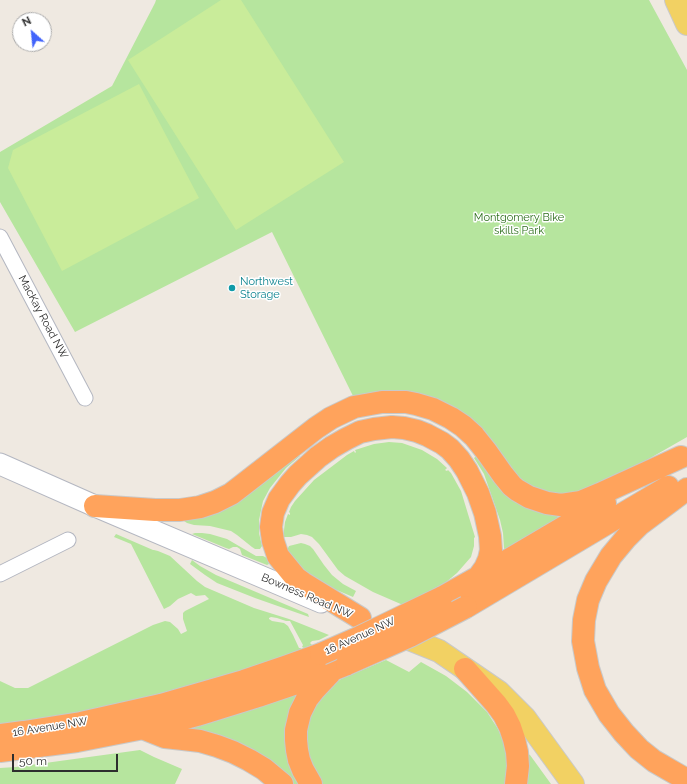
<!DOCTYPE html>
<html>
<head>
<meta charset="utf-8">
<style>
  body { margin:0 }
  #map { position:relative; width:687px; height:784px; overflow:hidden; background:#efe9e1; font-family:Raleway,sans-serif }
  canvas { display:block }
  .north { position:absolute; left:12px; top:12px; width:40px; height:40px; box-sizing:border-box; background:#fff; border:1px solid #ababab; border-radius:50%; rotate:333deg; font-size:11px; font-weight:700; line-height:16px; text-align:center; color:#2e2e2e }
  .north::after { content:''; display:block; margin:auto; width:14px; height:18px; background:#4264fb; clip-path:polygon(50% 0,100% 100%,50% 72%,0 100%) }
  .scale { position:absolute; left:12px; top:754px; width:106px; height:18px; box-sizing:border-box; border:2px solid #2e2e2e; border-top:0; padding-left:5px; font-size:12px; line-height:14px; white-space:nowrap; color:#2e2e2e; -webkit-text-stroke:3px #fff; paint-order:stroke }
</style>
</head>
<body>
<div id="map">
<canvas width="687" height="784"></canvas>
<div class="north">N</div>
<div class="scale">50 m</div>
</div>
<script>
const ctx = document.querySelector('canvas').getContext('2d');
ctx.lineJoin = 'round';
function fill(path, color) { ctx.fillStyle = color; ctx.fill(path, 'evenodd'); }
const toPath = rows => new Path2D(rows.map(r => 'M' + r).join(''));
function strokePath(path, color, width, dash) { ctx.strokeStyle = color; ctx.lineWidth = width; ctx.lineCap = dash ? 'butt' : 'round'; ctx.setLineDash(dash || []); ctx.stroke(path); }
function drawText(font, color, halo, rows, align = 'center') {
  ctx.font = font + ' Raleway,sans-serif'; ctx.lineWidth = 3; ctx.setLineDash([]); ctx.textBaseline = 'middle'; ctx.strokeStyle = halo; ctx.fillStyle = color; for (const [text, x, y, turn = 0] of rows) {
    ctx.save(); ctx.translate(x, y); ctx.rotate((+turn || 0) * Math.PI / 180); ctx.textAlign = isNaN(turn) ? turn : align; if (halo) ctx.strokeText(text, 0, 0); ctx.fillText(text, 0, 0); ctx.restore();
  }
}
const green = toPath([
  [156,0,649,0,687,70,687,437,605,484,564,497,533,488,516,475,482,431,354,398,272,232,75,332,0,202,0,152,112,86,155,3],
  [389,442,402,443,422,450,437,459,447,468,445,470,447,471,448,470,451,473,461,491,475,537,474,538,474,546,471,557,457,573,445,583,403,605,373,592,345,576,338,570,319,544,312,537,307,535,301,534,291,537,284,537,284,530,285,522,288,514,290,515,290,513,289,512,291,507,295,501,314,480,347,455,354,451,355,453,356,452,355,450,374,444],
  [299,455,300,456,286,468,270,488,263,501,259,520,259,533,262,546,260,549,255,549,252,547,237,535,231,531,210,526,194,525,187,523,184,521,200,517],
  [478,455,533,510,545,514,557,516,558,517,559,519,505,551,504,548,503,533,500,520,484,474,474,458],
  [195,533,202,533,210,534,227,539,256,556,263,556,267,558,269,564,267,565,242,555,240,549,237,547,233,547,229,549,226,548,192,534],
  [116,534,153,550,154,550,158,551,170,556,197,581,205,587,254,608,289,619,329,635,319,640,312,641,310,643,312,645,304,648,302,647,303,645,290,621,286,621,277,618,271,617,269,618,269,619,272,621,284,623,288,626,293,635,299,648,301,648,300,651,222,678,105,709,0,726,0,681,15,688,28,688,153,625,165,621,170,622,178,629,181,634,187,631,183,619,183,613,185,611,209,599,205,595,196,596,191,593,178,599,170,606,164,609,131,544,114,537],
  [301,543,305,544,310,546,313,549,324,565,332,575,343,584,356,591,353,597,311,579,287,550,289,546],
  [192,560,200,566,216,575,308,614,309,617,255,598,217,583,205,575,190,564],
  [386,660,409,672,421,662,446,676,467,692,487,712,498,729,506,748,507,768,506,784,323,784,310,765,305,731,309,718,316,703,327,689,341,679],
  [292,695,296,696,290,712,300,784,294,784,292,782,193,731,192,729,193,727],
  [140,750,154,757,182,769,175,784,0,784,0,768,16,767],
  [528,754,530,755,551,784,525,784]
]);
const pitch = toPath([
  [221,0,241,0,344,162,236,230,128,60],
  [139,84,199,198,62,271,8,168,13,150]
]);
const street = toPath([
  [0,237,85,398],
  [0,574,68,540]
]);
const secondary = toPath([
  [0,464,95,506,321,602]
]);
const primary = toPath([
  [676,0,687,24],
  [392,632,439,651,499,692,525,718,573,784]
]);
const highway = toPath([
  [687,489,639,525,626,538,611,556,596,581,588,600,584,620,583,641,588,668,595,690,609,714,624,733,639,749,654,761,687,780],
  [95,506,155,510,180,510,200,507,215,502,231,494,244,484,316,428,331,418,354,407,382,402,406,402,416,404,433,409,451,418,463,426,474,436,486,451,503,475,512,486,517,490,529,497,547,503,561,505,581,502,600,494,681,457],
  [441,598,500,565,605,503],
  [466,607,668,487],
  [360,618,303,583,296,578,278,556,273,541,271,527,273,513,279,499,290,484,298,475,318,457,332,447,346,439,360,432,374,429,392,427,404,428,417,431,427,435,442,443,450,449,459,459,467,471,478,493,485,513,490,536,491,550,489,559,485,568,477,579],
  [465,669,496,704,504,715,510,727,514,739,517,752,518,766,516,784],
  [145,729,165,737,183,739,200,741,217,746,233,752,249,760,264,769,282,784],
  [0,735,24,732,81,723,161,705,244,681,288,666,321,654],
  [0,751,77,741,164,724,197,715,258,696,317,676,347,664],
  [311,784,303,770,299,760,297,750,296,740,296,730,300,713,307,699,315,689,330,673]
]);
const highwayBridge = toPath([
  [321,654,360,637,441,598],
  [347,664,410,636,466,607]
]);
const markers = [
  [232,288,4,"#0f9aa8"]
];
const parkNames = [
  ["Montgomery Bike",519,218],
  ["skills Park",519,231]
];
const cultureNames = [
  ["Northwest",240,282],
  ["Storage",240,295]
];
const streetNames = [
  ["MacKay Road NW",43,317,62],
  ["Bowness Road NW",307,596,23],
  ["16 Avenue NW",360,636,-24],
  ["16 Avenue NW",50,727,-9]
];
fill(green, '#b6e59e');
fill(pitch, '#c9ec9a');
strokePath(street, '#b4b7c1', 17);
strokePath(secondary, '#b4b7c1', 23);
strokePath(primary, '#c9c9c9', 24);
strokePath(highway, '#c9c9c9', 24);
strokePath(street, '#fff', 15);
strokePath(secondary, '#fff', 21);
strokePath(primary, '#f2d163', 22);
strokePath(highway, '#ffa35c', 22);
strokePath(highwayBridge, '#c9c9c9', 24, []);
strokePath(highwayBridge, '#ffa35c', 22);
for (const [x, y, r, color] of markers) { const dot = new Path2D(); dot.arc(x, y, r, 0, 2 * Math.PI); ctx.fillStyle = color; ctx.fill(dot); strokePath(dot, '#fff', 1.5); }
drawText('11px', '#2c6e1b', '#fff', parkNames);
drawText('11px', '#0d838f', '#fff', cultureNames, 'left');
drawText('11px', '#2e2e2e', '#fff', streetNames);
</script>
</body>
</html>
